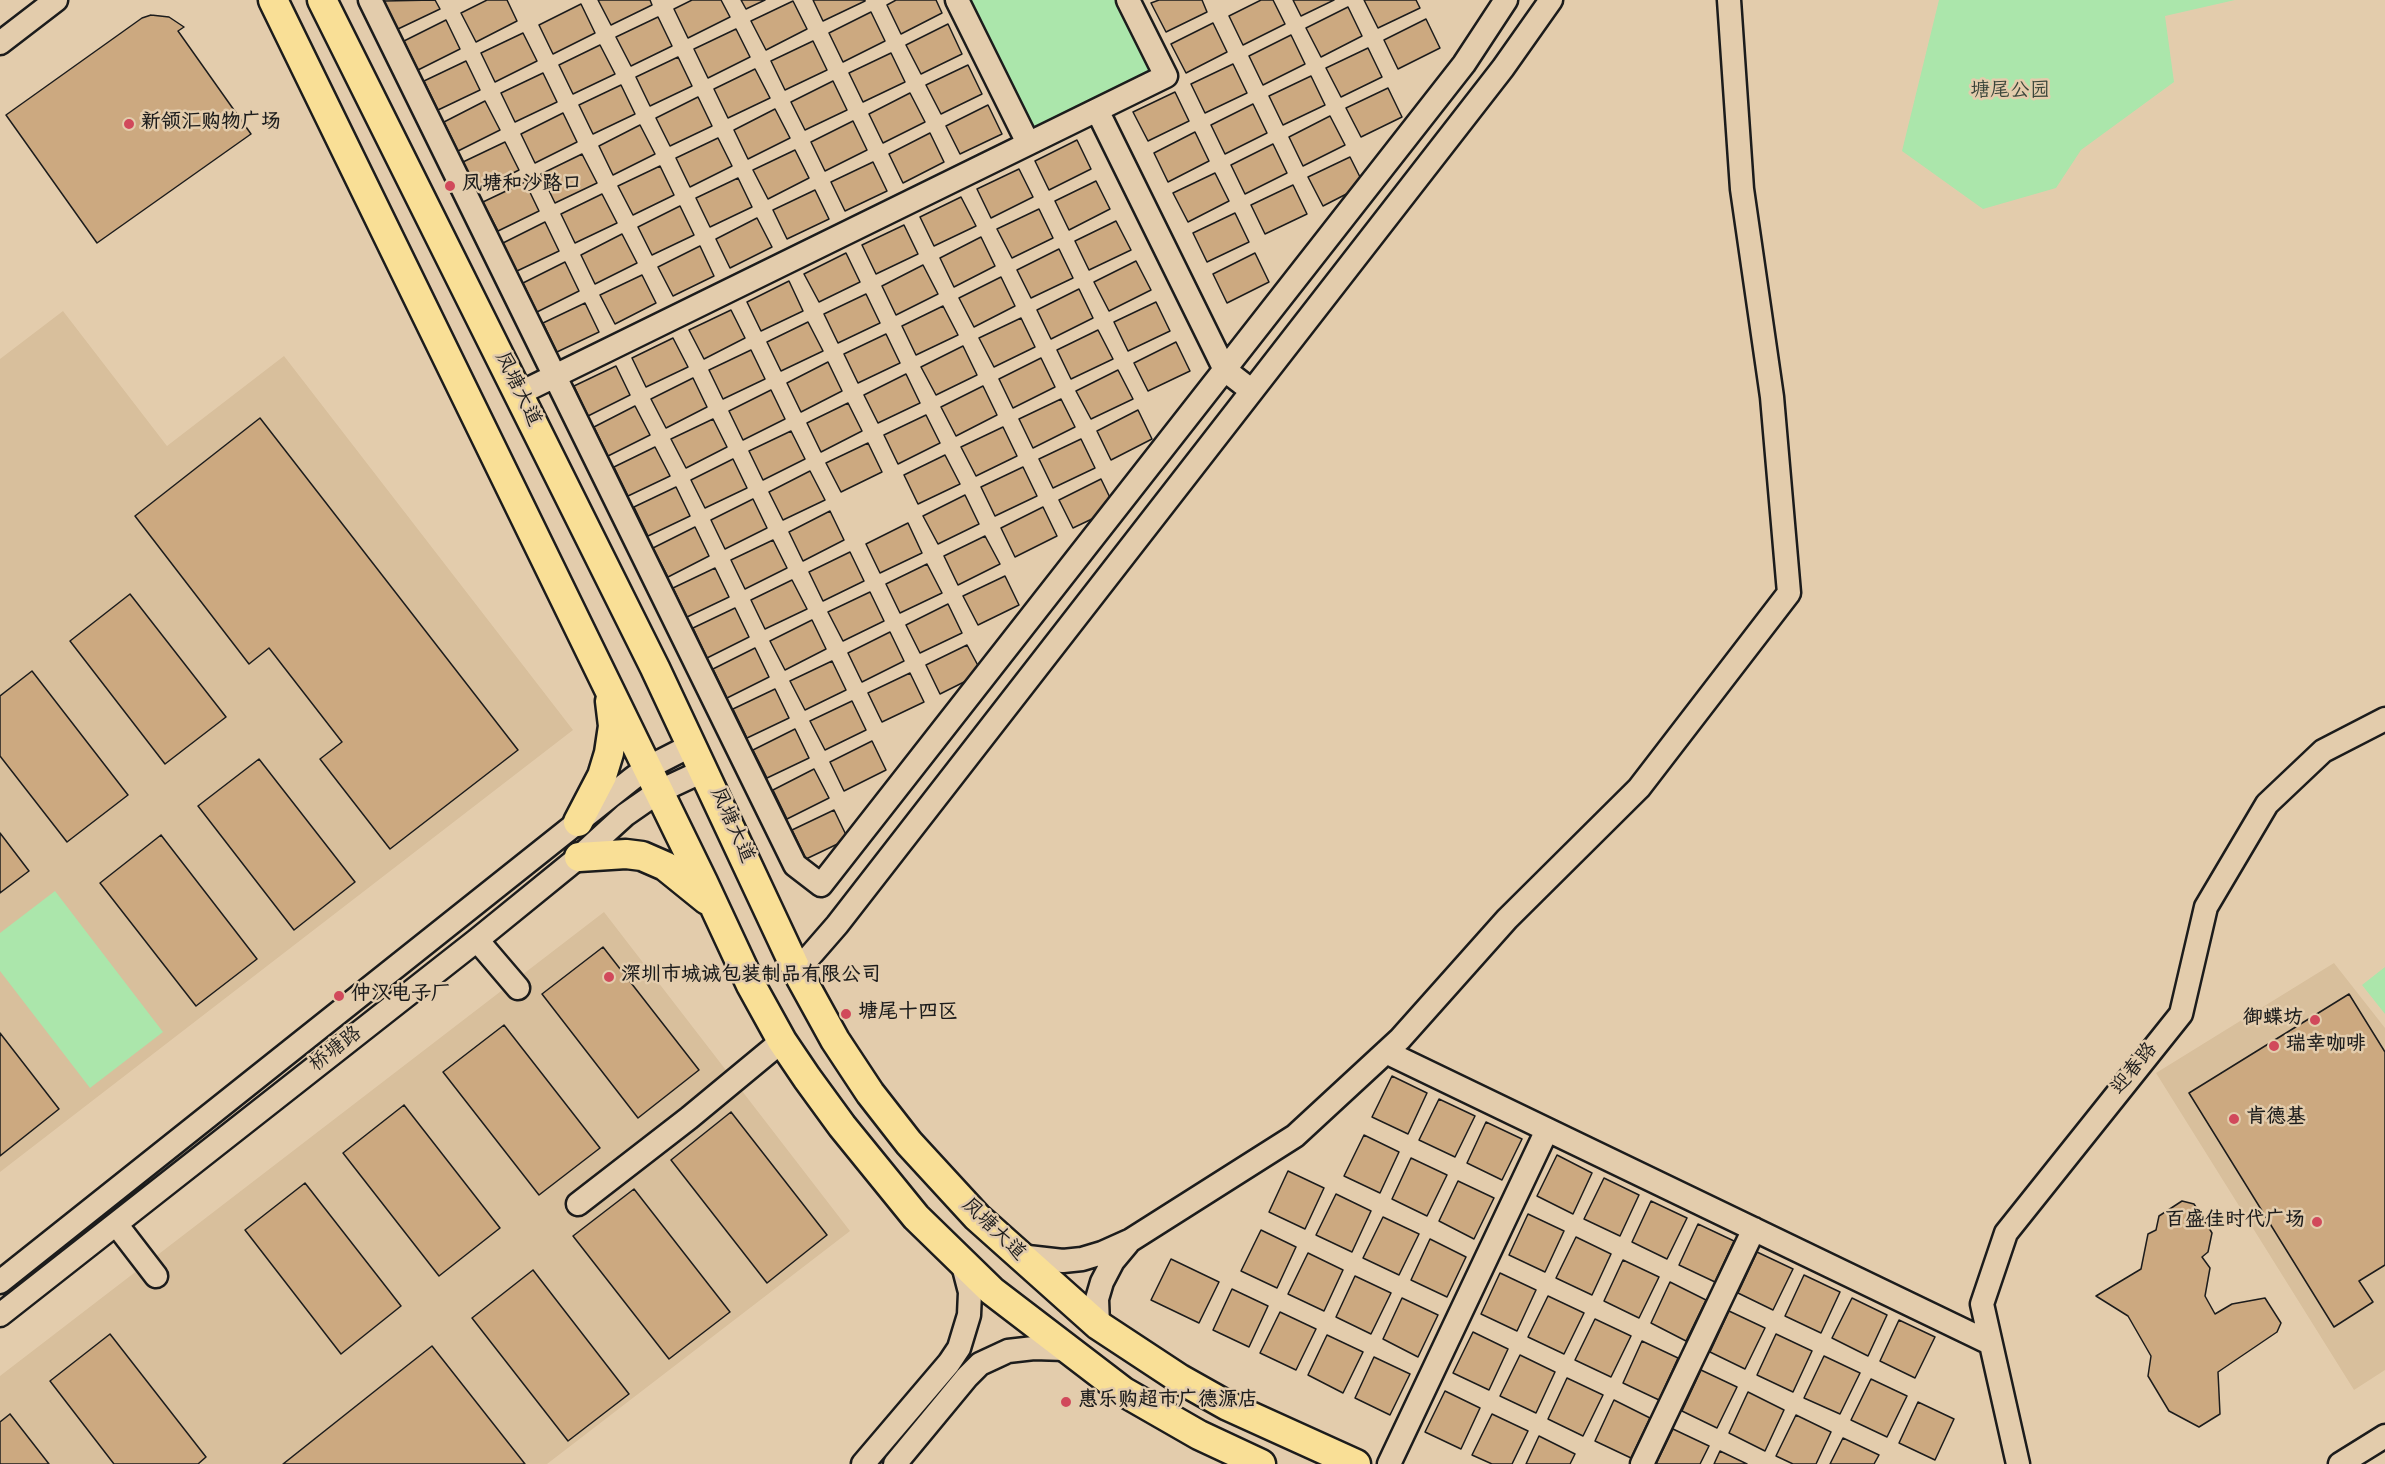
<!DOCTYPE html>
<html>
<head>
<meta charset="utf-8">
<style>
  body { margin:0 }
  canvas { display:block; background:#e3ccac }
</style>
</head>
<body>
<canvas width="2385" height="1464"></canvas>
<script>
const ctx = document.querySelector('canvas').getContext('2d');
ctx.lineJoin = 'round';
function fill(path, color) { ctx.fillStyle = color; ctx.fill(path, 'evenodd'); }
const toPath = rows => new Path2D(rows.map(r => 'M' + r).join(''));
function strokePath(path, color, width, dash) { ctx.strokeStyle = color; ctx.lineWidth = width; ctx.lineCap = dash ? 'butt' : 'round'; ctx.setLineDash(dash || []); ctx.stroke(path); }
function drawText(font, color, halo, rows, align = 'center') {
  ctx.font = font + ' Dekko,"LXGW WenKai TC",sans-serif'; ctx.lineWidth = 5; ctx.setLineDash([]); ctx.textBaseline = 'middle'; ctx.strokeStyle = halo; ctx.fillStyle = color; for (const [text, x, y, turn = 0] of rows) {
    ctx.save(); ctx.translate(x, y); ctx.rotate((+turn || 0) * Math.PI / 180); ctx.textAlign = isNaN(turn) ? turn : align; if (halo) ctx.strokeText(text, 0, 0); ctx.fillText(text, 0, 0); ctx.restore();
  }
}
const built = toPath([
  [63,311,167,446,284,356,573,730,0,1172,0,359],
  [604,912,850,1231,547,1464,0,1464,0,1376],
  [2334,963,2385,1028,2385,1370,2354,1390,2156,1073]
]);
const green = toPath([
  [968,0,1118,0,1153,71,1032,131],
  [1939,0,2235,0,2165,16,2174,82,2081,150,2056,188,1983,209,1902,151],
  [55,891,163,1032,90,1088,0,971,0,933],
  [2385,967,2385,1014,2362,985]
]);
const building = toPath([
  [435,0,440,9,398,29,384,1,435,0],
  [487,0,507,0,517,21,476,42,461,13,487,0],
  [598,0,650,0,652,5,611,25,598,0],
  [692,0,721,0,730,17,688,38,674,9,692,0],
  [741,0,765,0,746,9,741,0],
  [813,0,865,0,865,1,823,21,813,0],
  [896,0,936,0,942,13,901,34,887,5,896,0],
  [1159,0,1202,0,1207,12,1166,32,1151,3,1159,0],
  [1261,0,1273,0,1285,24,1243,45,1229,16,1261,0],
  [1293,0,1334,0,1301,16,1293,0],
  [1364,0,1416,0,1420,8,1378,28,1364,0],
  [793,1,807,29,766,50,751,21,793,1],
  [581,4,595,33,553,54,539,25,581,4],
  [1348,7,1362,36,1321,57,1306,28,1348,7],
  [871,12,885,41,843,62,829,33,871,12],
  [151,15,169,17,184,27,178,31,251,134,97,243,6,115,142,18,151,15],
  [658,17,672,46,631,66,616,37,658,17],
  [1426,19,1440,48,1398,69,1384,40,1426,19],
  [446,20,460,49,418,70,404,41,446,20],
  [1213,23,1227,52,1186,73,1171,44,1213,23],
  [948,24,962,54,921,74,906,45,948,24],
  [736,29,750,57,708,78,694,49,736,29],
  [523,33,537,61,495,82,481,53,523,33],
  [1291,35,1305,64,1263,85,1249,56,1291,35],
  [813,41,827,70,785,90,771,61,813,41],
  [600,45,615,74,573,94,559,65,600,45],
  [1368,48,1382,77,1341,97,1326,68,1368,48],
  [891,53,905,82,863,102,849,73,891,53],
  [678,57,692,86,650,106,636,77,678,57],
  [466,61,480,90,438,110,424,81,466,61],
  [1233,64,1247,93,1205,113,1191,84,1233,64],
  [968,65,982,94,941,114,926,85,968,65],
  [755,69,770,98,728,118,714,89,755,69],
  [543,73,557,102,515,122,501,93,543,73],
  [1311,76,1325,105,1283,125,1269,96,1311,76],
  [833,81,847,110,805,130,791,102,833,81],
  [621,85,635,114,593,134,579,105,621,85],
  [1388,88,1402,117,1361,137,1346,108,1388,88],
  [1175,92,1189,121,1148,141,1133,112,1175,92],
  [910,93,925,122,883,143,869,114,910,93],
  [698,97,712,126,670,146,656,118,698,97],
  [485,101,500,130,458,151,444,122,485,101],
  [1253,104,1267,133,1225,154,1211,125,1253,104],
  [988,105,1002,134,960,154,946,126,988,105],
  [775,109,790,138,748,159,734,130,775,109],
  [563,113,577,142,535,163,521,134,563,113],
  [1330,116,1345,145,1303,166,1289,137,1330,116],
  [853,121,867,150,825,171,811,142,853,121],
  [640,125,655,154,613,175,599,146,640,125],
  [1195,132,1209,161,1168,182,1154,153,1195,132],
  [930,133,944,162,903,183,889,154,930,133],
  [718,138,732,166,690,187,676,158,718,138],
  [1077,140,1091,169,1049,190,1035,161,1077,140],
  [505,142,519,170,477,191,463,162,505,142],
  [1273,144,1287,173,1245,194,1231,165,1273,144],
  [795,150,809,178,768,199,753,170,795,150],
  [582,154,597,183,555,203,541,174,582,154],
  [1350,157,1364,185,1323,206,1308,177,1350,157],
  [873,162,887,191,845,211,831,182,873,162],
  [660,166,674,195,633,215,618,186,660,166],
  [1019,169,1033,197,991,218,977,189,1019,169],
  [1215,173,1229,201,1188,222,1173,193,1215,173],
  [738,178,752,207,710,227,696,198,738,178],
  [1096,181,1110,209,1069,230,1055,201,1096,181],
  [525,182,539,211,498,231,483,202,525,182],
  [1293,185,1307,214,1265,234,1251,205,1293,185],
  [815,190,829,219,787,239,773,210,815,190],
  [602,194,617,223,575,243,561,214,602,194],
  [961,197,976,226,934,246,920,217,961,197],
  [680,206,694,235,652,255,638,227,680,206],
  [1039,209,1053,238,1012,258,997,229,1039,209],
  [1235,213,1249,242,1207,262,1193,233,1235,213],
  [757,218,772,247,730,268,716,239,757,218],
  [1116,221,1131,250,1089,270,1075,241,1116,221],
  [545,222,559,251,517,271,503,243,545,222],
  [904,225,918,254,876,274,862,245,904,225],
  [622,234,637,263,595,284,581,255,622,234],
  [981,237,995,266,954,287,940,258,981,237],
  [700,246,714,276,673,296,658,267,700,246],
  [1059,249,1073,278,1031,298,1017,270,1059,249],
  [846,253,860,282,819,302,804,274,846,253],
  [1255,253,1269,282,1227,303,1213,274,1255,253],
  [1136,261,1151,290,1109,311,1094,282,1136,261],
  [565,262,579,291,537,312,523,283,565,262],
  [923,265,938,294,896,315,882,286,923,265],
  [642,275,656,303,615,324,600,295,642,275],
  [1001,277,1015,306,974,327,959,298,1001,277],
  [789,281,803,311,761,331,747,302,789,281],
  [1079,289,1093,318,1051,339,1037,310,1079,289],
  [866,294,880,323,838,343,824,314,866,294],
  [1156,302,1170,331,1128,351,1114,322,1156,302],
  [585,303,599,332,557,352,543,323,585,303],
  [943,306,958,335,916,355,902,326,943,306],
  [731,310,745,338,704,359,689,330,731,310],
  [1021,318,1035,347,994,367,979,338,1021,318],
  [808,322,823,351,781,371,767,342,808,322],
  [1098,330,1113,359,1071,379,1057,350,1098,330],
  [886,334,900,363,858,383,844,354,886,334],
  [673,338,688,367,646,387,632,358,673,338],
  [1176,342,1190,371,1148,391,1134,363,1176,342],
  [963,346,977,375,936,395,921,367,963,346],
  [751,350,765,379,723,399,709,370,751,350],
  [1041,358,1055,387,1013,408,999,379,1041,358],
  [828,362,842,391,801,412,787,383,828,362],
  [616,366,630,395,588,416,574,386,616,366],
  [1118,370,1133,399,1091,419,1076,391,1118,370],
  [906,374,920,403,878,423,864,395,906,374],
  [693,378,707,407,666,428,651,399,693,378],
  [983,386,997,415,956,436,941,407,983,386],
  [771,390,785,419,743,440,729,411,771,390],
  [1061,399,1075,427,1033,448,1019,419,1061,399],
  [848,403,862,431,821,452,807,423,848,403],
  [635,406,650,435,608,456,594,427,635,406],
  [1138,410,1152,439,1111,460,1097,431,1138,410],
  [926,415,940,443,898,464,884,435,926,415],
  [260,418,518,750,390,849,320,759,342,742,269,648,249,664,135,516,260,418],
  [713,419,727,447,686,468,671,439,713,419],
  [1003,427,1017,456,976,476,961,447,1003,427],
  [791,431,805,459,763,480,749,451,791,431],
  [1081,439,1095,468,1053,488,1039,459,1081,439],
  [868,443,882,472,841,492,826,463,868,443],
  [655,447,670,476,628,496,614,467,655,447],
  [945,455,960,484,918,504,904,475,945,455],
  [733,459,747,488,705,508,691,480,733,459],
  [1023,467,1037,496,995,516,981,487,1023,467],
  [810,471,825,500,783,520,769,492,810,471],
  [1101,479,1115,508,1073,528,1059,500,1101,479],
  [676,487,690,516,648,536,634,507,676,487],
  [965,495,979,524,938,544,923,516,965,495],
  [753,499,767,528,725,549,711,520,753,499],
  [1043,507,1057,536,1015,557,1001,528,1043,507],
  [830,511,844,540,803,561,789,532,830,511],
  [908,523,922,553,880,573,866,544,908,523],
  [695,527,709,556,668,577,653,548,695,527],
  [985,536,1000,564,958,585,944,556,985,536],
  [773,540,787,568,745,589,731,560,773,540],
  [850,552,864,581,823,601,809,572,850,552],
  [927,564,942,593,900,613,886,584,927,564],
  [715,568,729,597,687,617,673,588,715,568],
  [1005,576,1019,605,978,625,963,596,1005,576],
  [792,580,807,609,765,629,751,600,792,580],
  [870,592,884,621,843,641,828,612,870,592],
  [130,594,226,717,165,764,70,641,130,594],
  [948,604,962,633,920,653,906,625,948,604],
  [735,608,749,637,707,658,693,628,735,608],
  [812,620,826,649,785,670,770,641,812,620],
  [890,632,904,661,862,682,848,653,890,632],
  [967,645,982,673,940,694,926,665,967,645],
  [755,648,769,677,727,698,713,669,755,648],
  [832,661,846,690,805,710,790,681,832,661],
  [32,671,128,795,67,842,0,756,0,696,32,671],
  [910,673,924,702,882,722,868,693,910,673],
  [775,689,789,718,747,738,733,709,775,689],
  [852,701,866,730,825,750,810,721,852,701],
  [795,729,809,758,767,778,753,750,795,729],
  [872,741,886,770,844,791,830,762,872,741],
  [259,759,355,882,294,930,198,806,259,759],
  [814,769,829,798,787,819,773,790,814,769],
  [834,810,848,839,806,859,792,830,834,810],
  [0,833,29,871,0,893,0,833],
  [161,835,257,959,196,1006,100,883,161,835],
  [603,947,699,1070,638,1118,542,994,603,947],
  [2349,994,2385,1052,2385,1265,2359,1281,2373,1302,2334,1327,2189,1093,2349,994],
  [504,1025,600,1148,539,1195,443,1072,504,1025],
  [0,1033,59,1109,0,1156,0,1033],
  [1392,1076,1427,1093,1408,1134,1372,1117,1392,1076],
  [1439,1099,1475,1116,1455,1157,1419,1140,1439,1099],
  [404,1105,500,1228,439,1276,343,1153,404,1105],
  [731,1112,827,1235,767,1283,671,1160,731,1112],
  [1486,1122,1522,1139,1502,1180,1467,1163,1486,1122],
  [1364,1135,1399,1152,1380,1193,1344,1176,1364,1135],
  [1557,1155,1592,1173,1573,1214,1537,1196,1557,1155],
  [1411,1158,1447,1175,1427,1216,1392,1199,1411,1158],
  [1288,1171,1324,1188,1305,1229,1269,1212,1288,1171],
  [1604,1178,1639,1195,1620,1236,1584,1219,1604,1178],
  [1458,1181,1494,1198,1474,1239,1439,1221,1458,1181],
  [305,1183,401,1306,341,1354,245,1230,305,1183],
  [634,1189,730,1312,669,1359,573,1236,634,1189],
  [1336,1194,1371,1211,1352,1252,1316,1235,1336,1194],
  [1651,1201,1687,1218,1667,1259,1632,1242,1651,1201],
  [2182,1201,2194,1204,2212,1233,2208,1252,2202,1257,2210,1268,2205,1296,2215,1314,2232,1304,2265,1298,2281,1323,2277,1332,2218,1372,2220,1414,2199,1427,2169,1411,2148,1376,2151,1356,2128,1316,2096,1296,2141,1269,2148,1234,2156,1230,2159,1216,2182,1201],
  [1528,1214,1564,1231,1545,1272,1509,1255,1528,1214],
  [1383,1217,1419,1234,1399,1275,1363,1258,1383,1217],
  [1698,1224,1734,1241,1715,1282,1679,1265,1698,1224],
  [1261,1230,1296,1247,1277,1288,1241,1271,1261,1230],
  [1576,1237,1611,1254,1592,1295,1556,1278,1576,1237],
  [1430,1239,1466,1257,1447,1297,1411,1280,1430,1239],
  [1757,1252,1793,1269,1773,1310,1738,1293,1757,1252],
  [1308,1253,1343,1270,1324,1311,1288,1294,1308,1253],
  [1171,1259,1219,1282,1199,1323,1151,1300,1171,1259],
  [1623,1260,1659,1277,1639,1318,1604,1301,1623,1260],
  [533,1270,629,1394,568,1441,472,1318,533,1270],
  [1500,1273,1536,1290,1517,1331,1481,1314,1500,1273],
  [1804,1275,1840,1292,1821,1333,1785,1316,1804,1275],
  [1355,1276,1391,1293,1371,1334,1336,1317,1355,1276],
  [1670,1282,1706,1300,1686,1341,1651,1323,1670,1282],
  [1232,1289,1268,1306,1249,1347,1213,1330,1232,1289],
  [1548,1296,1584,1313,1564,1354,1528,1337,1548,1296],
  [1402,1298,1438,1315,1418,1357,1383,1339,1402,1298],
  [1852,1298,1887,1315,1868,1356,1832,1338,1852,1298],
  [1729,1311,1765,1328,1745,1369,1710,1352,1729,1311],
  [1280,1312,1316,1329,1296,1370,1260,1353,1280,1312],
  [1595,1319,1631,1336,1611,1377,1575,1360,1595,1319],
  [1899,1320,1935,1337,1915,1378,1880,1361,1899,1320],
  [1473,1332,1508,1349,1489,1390,1453,1373,1473,1332],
  [110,1334,206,1457,198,1464,114,1464,50,1381,110,1334],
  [1776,1334,1812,1351,1793,1392,1757,1375,1776,1334],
  [1327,1335,1363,1352,1343,1393,1308,1375,1327,1335],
  [1642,1341,1678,1358,1659,1400,1623,1383,1642,1341],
  [432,1346,525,1464,283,1464,380,1387,432,1346],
  [1520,1355,1555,1372,1536,1413,1500,1396,1520,1355],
  [1824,1356,1860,1373,1840,1414,1804,1398,1824,1356],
  [1374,1357,1410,1374,1390,1415,1355,1398,1374,1357],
  [1701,1370,1737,1387,1717,1428,1682,1411,1701,1370],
  [1567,1378,1603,1395,1583,1436,1548,1419,1567,1378],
  [1871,1379,1907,1396,1887,1437,1851,1420,1871,1379],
  [1445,1391,1480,1408,1461,1449,1425,1432,1445,1391],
  [1748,1392,1784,1410,1765,1451,1729,1433,1748,1392],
  [1614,1400,1650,1418,1631,1458,1595,1441,1614,1400],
  [1918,1402,1954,1419,1935,1460,1899,1443,1918,1402],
  [10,1414,49,1464,0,1464,0,1422,10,1414],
  [1492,1414,1528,1431,1512,1464,1492,1464,1472,1455,1492,1414],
  [1796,1415,1831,1432,1816,1464,1793,1464,1776,1456,1796,1415],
  [1673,1429,1709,1446,1700,1464,1656,1464,1673,1429],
  [1539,1436,1575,1454,1570,1464,1526,1464,1539,1436],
  [1843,1438,1879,1455,1874,1464,1830,1464,1843,1438],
  [1720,1451,1747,1464,1714,1464,1720,1451]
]);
const minor = toPath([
  [370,0,795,865,821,885,1464,64,1506,0],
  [957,0,1028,143],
  [0,43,56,0],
  [1097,110,1225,370,1252,391],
  [518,394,1166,76,1128,0],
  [477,940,518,988],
  [797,971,837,925,1503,68,1551,0],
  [1386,1052,1990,1343],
  [578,1204,689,1118,782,1041],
  [116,1224,156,1276],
  [1019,1256,1063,1261,1082,1259,1102,1253,1131,1240,1295,1136,1400,1039,1507,919,1639,788,1789,593,1772,397,1742,189,1729,0],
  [0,1282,632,779,647,768,692,745],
  [0,1315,477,940,579,857,625,815,658,792,705,770],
  [1098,1325,1097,1299,1102,1282,1113,1261,1128,1243],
  [863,1464,949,1363,959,1348,969,1315,970,1292,963,1265],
  [895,1464,967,1377,980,1364,1008,1351,1034,1348,1065,1349],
  [1389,1464,1547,1130],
  [1642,1464,1754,1229],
  [2018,1464,1982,1304,2006,1233,2181,1014,2206,907,2267,804,2323,751,2385,719],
  [2340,1464,2385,1436]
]);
const major = toPath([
  [273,0,703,882,751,985,782,1041,807,1078,842,1126,916,1217,992,1291,1124,1392,1199,1435,1261,1464],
  [322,0,655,668,797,971,835,1040,870,1093,909,1143,977,1217,1098,1325,1180,1379,1228,1406,1356,1464],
  [578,822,602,776,609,753,613,726,610,701],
  [579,857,626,854,642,856,665,866,707,900]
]);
const markers = [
  [129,124,6,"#d1495b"],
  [450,186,6,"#d1495b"],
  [609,977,6,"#d1495b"],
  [339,996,6,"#d1495b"],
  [846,1014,6,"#d1495b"],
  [2315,1020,6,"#d1495b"],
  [2274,1046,6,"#d1495b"],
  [2234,1119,6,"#d1495b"],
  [2317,1222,6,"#d1495b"],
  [1066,1402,6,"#d1495b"]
];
const parkNames = [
  ["塘尾公园",2010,93]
];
const poiNames = [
  ["新领汇购物广场",141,124],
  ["凤塘和沙路口",462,186],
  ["深圳市城诚包装制品有限公司",621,977],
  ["仲汉电子厂",351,996],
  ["塘尾十四区",858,1014],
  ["御蝶坊",2303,1020,"right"],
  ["瑞幸咖啡",2286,1046],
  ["肯德基",2246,1119],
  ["百盛佳时代广场",2305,1222,"right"],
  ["惠乐购超市广德源店",1078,1402]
];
const streetNames = [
  ["凤塘大道",516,390,64],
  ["凤塘大道",730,826,66],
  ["桥塘路",337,1051,-38],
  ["迎春路",2136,1070,-51],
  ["凤塘大道",992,1231,44]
];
fill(built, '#d8bf9c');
fill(green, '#abe6ab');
fill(building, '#cca980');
strokePath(building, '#1c1c1c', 1.5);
strokePath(minor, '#1c1c1c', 27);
strokePath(major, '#1c1c1c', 33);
strokePath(minor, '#e3ccac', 22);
strokePath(major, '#f9df96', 28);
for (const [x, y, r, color] of markers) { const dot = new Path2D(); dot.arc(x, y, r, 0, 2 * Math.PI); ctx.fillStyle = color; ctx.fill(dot); strokePath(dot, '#e3ccac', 2); }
drawText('20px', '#394439', '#e3ccac', parkNames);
drawText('bold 20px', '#1c1c1c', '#e3ccac', poiNames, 'left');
drawText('20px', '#1c1c1c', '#e3ccac', streetNames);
</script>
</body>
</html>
